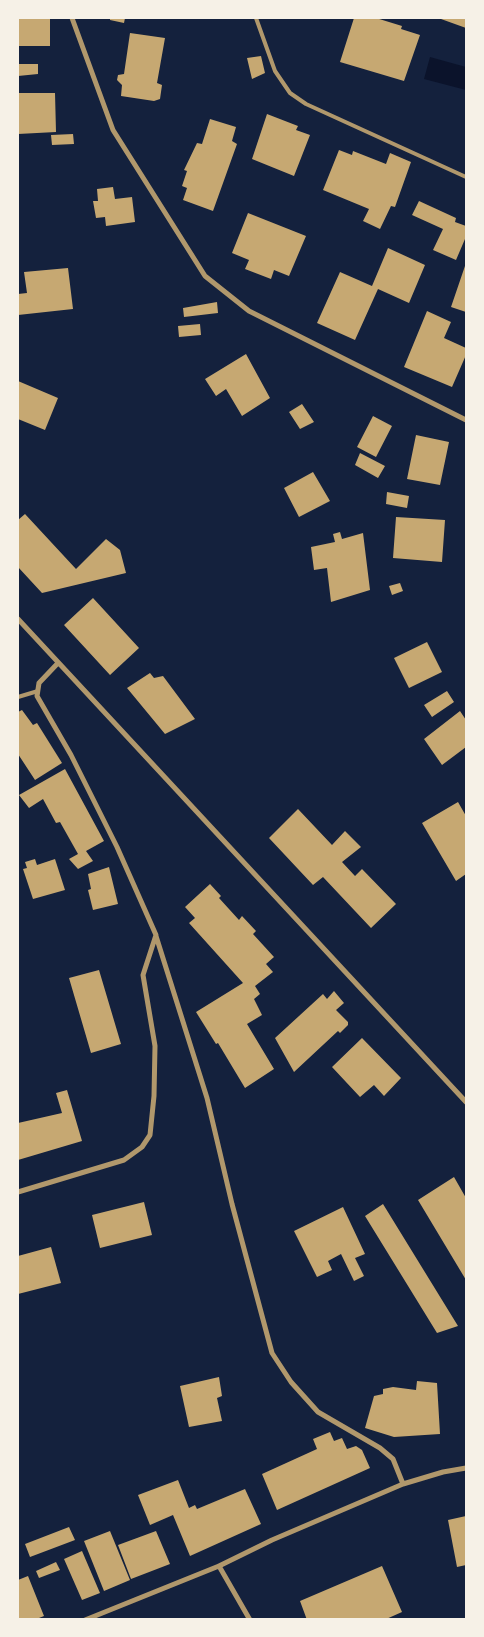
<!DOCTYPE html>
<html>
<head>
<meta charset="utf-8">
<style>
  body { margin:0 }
  #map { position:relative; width:484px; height:1637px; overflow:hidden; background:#14213d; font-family:Roboto,sans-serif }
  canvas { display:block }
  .frame { position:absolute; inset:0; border:19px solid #f6f1e7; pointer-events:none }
</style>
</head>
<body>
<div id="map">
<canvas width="484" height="1637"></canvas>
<div class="frame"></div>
</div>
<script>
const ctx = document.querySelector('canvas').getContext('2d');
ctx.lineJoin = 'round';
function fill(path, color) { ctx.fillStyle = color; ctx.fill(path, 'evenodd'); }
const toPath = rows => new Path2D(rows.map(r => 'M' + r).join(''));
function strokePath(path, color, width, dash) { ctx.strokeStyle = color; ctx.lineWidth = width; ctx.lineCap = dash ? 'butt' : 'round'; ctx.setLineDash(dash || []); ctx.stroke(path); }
const water = toPath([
  [430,57,466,67,466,90,424,79]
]);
const building = toPath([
  [18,18,50,18,50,46,18,46],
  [110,18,125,18,124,23,110,20],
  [354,18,376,18,402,26,401,29,420,35,404,81,340,62],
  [442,18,466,18,466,28,441,19],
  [130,33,165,38,157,83,162,85,160,99,154,101,121,96,122,85,117,80,118,75,124,74],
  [261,56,265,73,252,79,247,58],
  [18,64,38,64,38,74,18,76],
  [18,93,55,93,56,132,18,134],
  [267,114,298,126,296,130,310,135,294,176,252,159],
  [210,119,236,127,232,141,237,144,213,211,183,200,187,188,182,186,187,171,184,170,197,143,202,144],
  [73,134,74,144,52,145,51,135],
  [339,150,352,155,353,151,386,164,390,153,411,162,395,207,391,206,380,229,363,221,369,209,323,190],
  [113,187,115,199,132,197,135,222,106,226,105,217,96,218,93,201,98,201,97,189],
  [419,201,456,218,455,222,466,226,466,240,465,239,456,260,433,250,443,229,412,215],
  [248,213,306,236,289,276,274,270,271,279,245,269,249,260,232,253],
  [388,248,425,265,409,303,378,289,355,340,317,323,340,272,372,286],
  [466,263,466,312,451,307],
  [68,268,73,309,18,315,18,294,27,293,24,272],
  [217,302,218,313,184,317,183,308],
  [427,311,451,322,444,338,466,348,466,355,452,387,404,367],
  [200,324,201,335,179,337,178,326],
  [246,354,270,398,242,416,226,389,216,396,205,379],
  [18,381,58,398,45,430,18,419],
  [302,404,314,422,300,429,289,412],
  [373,416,392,426,376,457,357,447],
  [416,435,449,442,440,485,407,479],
  [360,453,385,466,378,478,355,465],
  [313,472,330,501,299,517,284,488],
  [387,492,409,496,407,508,386,504],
  [25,514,76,569,106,539,120,550,126,573,42,593,18,567,18,520],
  [396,517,445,520,442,562,393,558],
  [340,532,342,539,363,533,370,590,331,602,327,568,314,570,311,547,335,542,333,534],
  [400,583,403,591,392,595,389,586],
  [93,598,139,648,110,675,64,625],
  [427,642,442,672,409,688,394,658],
  [150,673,154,678,163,676,195,719,165,734,127,688],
  [447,691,454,702,432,717,424,705],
  [22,710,33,725,37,723,62,763,35,780,18,754,18,712],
  [460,711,466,720,466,747,442,765,424,739],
  [65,769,104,841,86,851,93,861,78,869,69,859,78,854,60,822,56,823,43,799,29,808,19,795],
  [458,802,466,816,466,874,456,881,422,823],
  [298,809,332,845,345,831,361,847,342,862,355,876,362,869,396,904,371,928,323,877,313,885,269,838],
  [35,859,37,865,55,859,65,890,33,899,23,869,27,868,25,862],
  [109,867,118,904,93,910,88,890,91,889,88,874],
  [210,884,221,896,219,898,239,920,242,916,256,931,253,934,274,957,266,964,273,972,255,986,260,994,254,999,262,1015,247,1024,274,1069,245,1088,218,1043,216,1044,196,1012,243,983,189,923,195,918,185,907],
  [99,970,121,1044,91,1053,69,978],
  [334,991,344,1003,336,1010,348,1022,348,1025,340,1033,338,1031,294,1072,275,1038,323,994,327,999],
  [362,1038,401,1078,384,1096,374,1085,360,1097,332,1067],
  [67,1090,82,1141,18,1160,18,1123,62,1113,56,1093],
  [454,1177,466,1198,466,1280,418,1200],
  [144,1202,152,1235,100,1248,92,1215],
  [383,1204,458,1326,437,1333,365,1216],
  [343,1207,365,1254,355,1258,364,1276,354,1281,341,1254,328,1261,332,1270,317,1277,294,1231],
  [51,1247,61,1283,18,1294,18,1256],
  [219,1377,222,1396,217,1398,222,1421,189,1427,180,1386],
  [417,1381,437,1383,440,1434,394,1437,365,1428,374,1396,383,1394,383,1389,393,1387,416,1390],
  [330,1432,334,1441,342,1438,347,1449,356,1446,362,1450,370,1468,277,1510,262,1474,317,1449,313,1439],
  [178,1480,189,1508,195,1505,197,1509,245,1489,261,1524,190,1556,173,1515,150,1525,138,1495],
  [466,1516,466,1565,457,1567,448,1520],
  [69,1527,75,1540,30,1557,25,1544],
  [110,1531,130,1580,104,1591,84,1541],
  [156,1531,170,1564,131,1579,118,1545],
  [82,1551,100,1593,82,1600,64,1559],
  [56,1562,60,1570,39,1578,36,1571],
  [382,1566,402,1612,384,1620,307,1620,300,1601],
  [28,1576,44,1616,34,1620,18,1620,18,1580]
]);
const service = toPath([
  [256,18,275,71,290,93,306,104,466,177],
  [18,697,38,691]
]);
const minor = toPath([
  [72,18,113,130,205,276,249,311,466,420],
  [18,619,466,1102],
  [156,936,207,1098,232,1204,272,1353,291,1382,318,1412,380,1448,393,1459,403,1484],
  [18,1192,124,1160,142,1147,150,1135,154,1096,155,1046,143,975,156,935,117,847,71,755,37,696,39,683,58,663],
  [219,1566,250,1620],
  [85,1620,219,1566,272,1540,403,1484,443,1472,466,1468]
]);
fill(water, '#0b132b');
fill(building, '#c6a872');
strokePath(service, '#b1986c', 4);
strokePath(minor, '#b1986c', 5);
</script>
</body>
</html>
